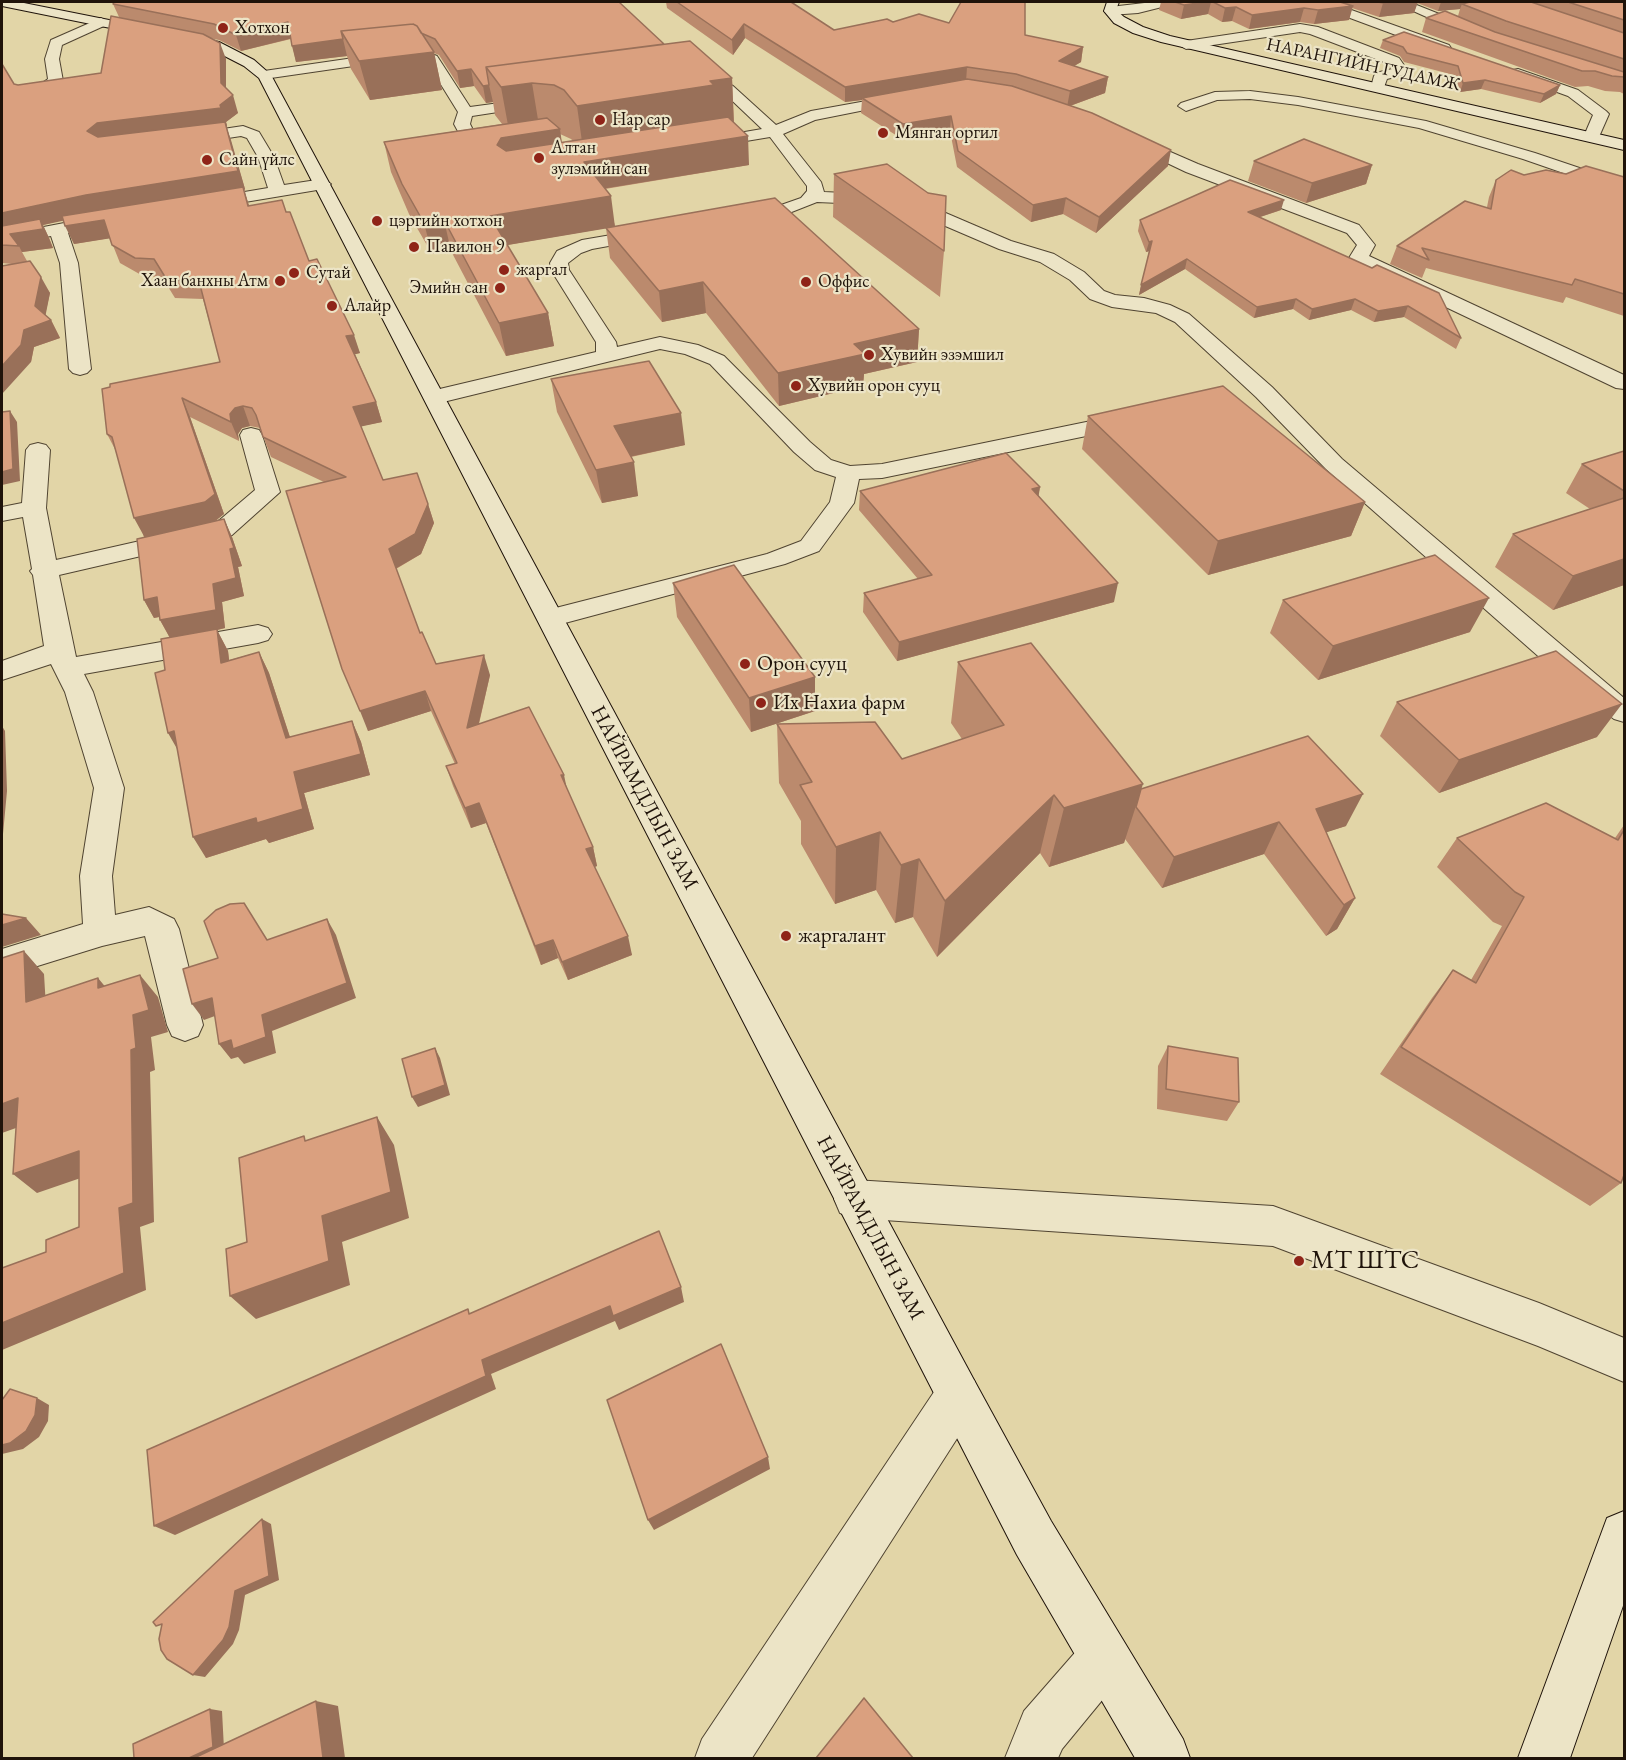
<!DOCTYPE html>
<html>
<head>
<meta charset="utf-8">
<style>
  body { margin:0 }
  #map { position:relative; width:1626px; height:1760px; overflow:hidden; background:#e2d5a7; font-family:"EB Garamond",serif }
  canvas { display:block }
  .frame { position:absolute; inset:0; border:3px solid #1f130a; pointer-events:none }
</style>
</head>
<body>
<div id="map">
<canvas width="1626" height="1760"></canvas>
<div class="frame"></div>
</div>
<script>
const ctx = document.querySelector('canvas').getContext('2d');
ctx.lineJoin = 'round';
const toPath = rows => new Path2D(rows.map(r => 'M' + r).join(''));
function strokePath(path, color, width, dash) { ctx.strokeStyle = color; ctx.lineWidth = width; ctx.lineCap = dash ? 'butt' : 'round'; ctx.setLineDash(dash || []); ctx.stroke(path); }
function fill(path, color) { ctx.fillStyle = color; ctx.fill(path, 'evenodd'); }
function drawText(font, color, halo, rows, align = 'center') {
  ctx.font = font + ' "EB Garamond",serif'; ctx.lineWidth = 4.5; ctx.setLineDash([]); ctx.textBaseline = 'middle'; ctx.strokeStyle = halo; ctx.fillStyle = color; for (const [text, x, y, turn = 0] of rows) {
    ctx.save(); ctx.translate(x, y); ctx.rotate((+turn || 0) * Math.PI / 180); ctx.textAlign = isNaN(turn) ? turn : align; if (halo) ctx.strokeText(text, 0, 0); ctx.fillText(text, 0, 0); ctx.restore();
  }
}
const street = toPath([
  [1153,2,1172,2,1170,5,1138,13,1110,15,1104,11,1110,7,1153,2],
  [1313,2,1329,2,1449,45,1451,48,1449,51,1439,51,1315,5,1313,2],
  [1393,2,1409,2,1477,29,1479,32,1472,36,1467,35,1393,2],
  [101,18,108,22,106,25,62,45,59,59,63,81,61,84,36,100,26,100,24,97,26,94,48,79,45,59,51,40,101,18],
  [1300,24,1318,27,1399,58,1408,71,1406,74,1387,79,1383,90,1373,90,1371,87,1374,76,1376,73,1392,69,1389,64,1310,34,1300,32,1186,49,1179,45,1186,41,1300,24],
  [424,51,437,56,470,107,537,98,544,102,537,106,472,116,470,124,474,132,466,137,460,135,454,124,458,112,427,62,422,59,395,60,264,79,257,75,264,71,395,52,424,51],
  [1518,69,1578,90,1606,111,1609,114,1598,139,1592,141,1584,136,1593,115,1568,96,1513,76,1511,73,1513,70,1518,69],
  [692,77,713,77,733,86,776,125,811,111,905,94,910,95,912,98,910,101,815,120,783,134,821,182,824,192,885,195,927,205,1011,241,1054,254,1084,272,1104,291,1115,295,1144,298,1170,305,1189,314,1272,387,1342,459,1624,698,1624,722,1614,719,1580,693,1326,469,1256,397,1175,322,1156,313,1112,307,1090,299,1070,280,1040,262,999,249,915,213,885,205,817,202,784,215,744,222,738,221,735,217,738,213,781,205,801,198,807,191,807,186,770,137,704,148,698,146,696,143,698,140,762,129,723,92,710,85,687,84,685,81,692,77],
  [1250,91,1298,97,1426,121,1535,153,1624,183,1624,194,1523,159,1419,128,1298,105,1250,99,1217,100,1186,111,1178,106,1181,103,1215,92,1250,91],
  [243,126,259,132,274,157,284,185,323,179,331,184,323,189,203,209,197,208,194,204,197,200,268,188,258,157,247,138,241,136,183,145,175,140,183,135,243,126],
  [1129,134,1198,164,1359,225,1375,245,1369,256,1624,375,1624,389,1616,388,1351,262,1349,258,1357,245,1347,233,1186,172,1123,142,1121,139,1123,136,1129,134],
  [111,214,117,215,120,219,117,223,68,233,78,263,91,369,87,373,80,375,73,373,69,369,60,263,51,236,2,245,2,235,111,214],
  [652,228,658,229,661,233,658,237,592,249,581,253,568,263,569,270,616,342,617,347,660,337,698,345,724,356,810,442,831,460,850,466,882,464,1130,413,1138,415,1141,420,1138,425,1130,427,882,478,859,479,854,503,819,551,785,564,550,627,540,624,537,618,540,612,767,554,801,541,830,502,836,477,815,470,794,452,710,364,685,354,660,349,435,404,427,402,424,397,427,392,596,352,596,342,551,270,550,263,557,251,582,240,652,228],
  [251,428,259,430,262,435,280,492,232,535,59,575,76,657,258,625,268,628,272,634,268,640,258,643,84,674,93,692,124,788,112,876,115,915,149,907,174,919,179,929,203,1025,198,1036,185,1041,172,1036,167,1025,145,936,102,946,2,977,2,949,83,924,80,876,94,788,65,692,51,664,2,680,2,661,44,646,33,575,30,571,32,569,23,517,2,521,2,507,22,503,26,450,30,445,38,443,46,445,50,450,46,508,56,560,215,524,255,490,240,435,243,430,251,428],
  [854,1180,1273,1206,1539,1303,1624,1338,1624,1382,1538,1346,1273,1246,854,1218,840,1213,834,1199,840,1185,854,1180],
  [958,1374,974,1380,980,1396,974,1412,752,1758,695,1758,702,1739,942,1380,958,1374],
  [1104,1632,1122,1640,1130,1658,1122,1676,1062,1749,1058,1758,1005,1758,1024,1711,1086,1640,1104,1632]
]);
const secondary = toPath([
  [2,2,19,2,219,42,254,60,271,75,974,1380,1051,1521,1183,1739,1190,1758,1135,1758,1017,1555,259,78,244,66,209,48,2,6,2,2],
  [1107,2,1119,2,1116,10,1124,17,1143,27,1170,36,1624,140,1624,150,1161,42,1133,33,1114,23,1104,11,1107,2],
  [1624,1511,1624,1603,1570,1758,1518,1758,1607,1518,1624,1511]
]);
const wall = toPath([
  [666,2,791,2,834,30,893,22,949,23,1025,35,1083,47,1081,62,1074,66,1108,77,1105,93,1070,106,1168,166,1096,233,1063,214,1031,222,957,167,950,131,902,139,861,113,862,100,845,102,745,38,733,55,667,8],
  [1161,2,1624,2,1624,94,1620,92,1605,91,1588,86,1575,87,1422,32,1426,18,1458,16,1460,9,1438,11,1417,3,1414,13,1379,17,1352,8,1349,20,1314,24,1300,22,1249,29,1232,21,1222,22,1208,14,1181,19,1159,10],
  [113,4,664,44,732,78,734,123,749,165,605,189,615,226,919,329,917,362,864,374,863,386,779,406,706,313,662,322,610,258,606,228,507,245,548,313,554,346,506,356,451,251,432,254,409,214,391,172,384,142,502,124,495,115,493,102,486,103,474,86,460,88,439,55,434,53,442,90,370,100,351,69,347,56,296,62,291,39,241,51,219,40,210,38,226,59,226,89,238,113,226,122,227,126,226,126,245,189,244,190,249,205,286,212,309,261,360,353,355,354,376,402,382,422,361,426,383,480,428,504,434,523,421,554,396,569,420,633,436,664,490,675,479,724,567,789,593,847,597,866,595,867,632,955,568,980,558,958,541,965,486,823,471,828,453,786,446,766,455,764,431,711,368,731,324,482,271,457,260,428,250,426,242,428,238,434,239,441,190,417,224,514,215,521,224,519,232,537,242,566,238,567,244,596,222,602,225,628,217,630,228,651,229,660,259,652,269,673,290,737,352,721,361,742,370,775,304,793,314,829,269,843,266,839,206,858,165,670,170,638,160,620,160,617,154,618,144,600,144,537,117,453,107,434,110,387,220,362,203,299,175,298,162,277,143,276,120,263,110,238,74,244,63,220,43,225,49,238,53,248,22,252,27,261,50,293,45,315,51,320,60,338,34,347,31,362,12,264,2,263,2,64,14,84,18,85,101,73,119,17],
  [560,134,571,139,573,141,562,143],
  [1383,40,1560,85,1556,94,1540,103,1481,89,1460,92,1454,75,1404,62,1400,56,1380,48],
  [1254,161,1372,165,1366,184,1306,203,1248,181],
  [834,174,928,193,944,251,940,297,833,217],
  [1566,174,1624,176,1624,316,1566,297,1563,303,1426,268,1422,278,1390,264,1397,246,1487,207,1489,197,1496,180,1524,175],
  [1281,210,1260,217,1461,338,1456,349,1404,317,1374,322,1351,310,1309,320,1293,309,1254,318,1185,269,1139,295,1149,251,1146,252,1138,231,1140,220],
  [551,379,685,445,631,457,638,496,602,503,557,412],
  [1088,416,1365,502,1351,536,1208,575,1082,449],
  [1624,451,1624,585,1553,610,1495,567,1513,534,1590,509,1566,493,1582,464],
  [1040,487,1038,496,1114,602,897,661,863,612,864,593,918,579,859,510,860,491],
  [673,583,815,677,815,711,751,732,677,617],
  [1283,600,1470,632,1318,680,1270,633],
  [958,662,1141,789,1346,826,1326,832,1355,898,1337,929,1326,936,1264,854,1162,888,1125,839,1124,843,1049,867,1040,853,937,957,913,917,895,923,876,890,835,904,801,844,801,821,779,783,777,724,902,759,962,739,951,723],
  [1397,702,1597,737,1439,793,1380,736],
  [1624,825,1624,1175,1621,1183,1590,1206,1380,1074,1432,998,1453,970,1471,980,1502,926,1493,922,1437,867,1457,838,1615,838],
  [1168,1046,1239,1102,1227,1121,1157,1109,1158,1066]
]);
const shadedWall = toPath([
  [1205,2,1211,2,1208,14,1181,19,1184,5],
  [1398,2,1418,2,1414,13,1379,17,1383,3],
  [1441,2,1476,2,1462,4,1460,9,1438,11],
  [1353,6,1349,20,1314,24,1318,10],
  [1236,7,1232,21,1222,22,1225,8],
  [1304,8,1300,22,1249,29,1252,15],
  [288,22,293,38,241,51,236,35],
  [744,24,745,38,733,55,732,40],
  [343,39,347,56,296,62,292,46],
  [220,43,226,59,226,100,221,83],
  [1083,47,1081,62,1057,76,1059,61],
  [434,52,442,90,370,100,359,61],
  [681,60,564,90,554,85,532,83,540,132,510,136,501,87],
  [967,67,966,82,862,98,862,100,845,102,845,87],
  [471,69,474,86,460,88,457,71],
  [1108,77,1105,93,1067,107,1070,91],
  [732,78,734,127,584,156,577,106,710,81],
  [1485,80,1481,89,1460,92,1463,83],
  [489,85,493,102,486,103,483,86],
  [1560,85,1556,94,1540,103,1544,94],
  [233,95,238,113,226,122,227,126,226,126,231,140,245,189,244,190,254,223,95,214,43,225,49,238,53,248,22,252,19,246,10,234,2,233,2,213,95,149,87,131,97,123,220,105],
  [951,116,950,131,902,139,903,124],
  [560,129,564,158,507,168,497,145,501,138],
  [748,136,749,165,589,191,584,162],
  [1171,150,1168,166,1096,233,1099,217],
  [1372,165,1366,184,1306,203,1312,183],
  [611,196,615,227,496,247,490,216],
  [1066,198,1063,214,1031,222,1033,205],
  [1284,200,1281,210,1245,222,1248,212],
  [104,220,112,238,74,244,65,226],
  [444,220,451,251,432,254,424,223],
  [1152,241,1150,251,1146,252,1149,242],
  [1187,259,1185,269,1139,295,1141,285],
  [41,277,50,293,44,323,35,306],
  [703,282,706,313,662,322,659,291],
  [1296,299,1293,309,1254,318,1257,307],
  [1355,299,1351,310,1309,320,1312,309],
  [1408,306,1404,317,1374,322,1378,311],
  [548,313,554,346,506,356,499,323],
  [51,320,60,338,34,347,31,362,2,394,2,366,24,330],
  [919,329,917,362,864,374,863,386,779,406,778,373,854,344],
  [354,335,360,353,352,355,346,336],
  [182,398,190,417,224,514,214,522,145,538,134,518],
  [376,402,382,422,359,427,353,407],
  [243,406,250,426,242,428,238,434,239,441,231,422,230,414,235,408],
  [10,411,17,422,20,481,2,485,2,472],
  [681,413,685,445,619,459,614,426],
  [634,462,638,496,602,503,596,470],
  [1040,487,1037,506,1032,489],
  [1365,502,1351,536,1208,575,1218,541],
  [428,504,434,523,421,554,395,569,389,549],
  [224,519,232,537,242,566,238,567,244,596,222,602,225,628,217,630,228,651,232,684,170,638,160,620,213,584],
  [1624,559,1624,585,1553,610,1573,576],
  [1118,583,1114,602,897,661,899,642],
  [157,597,167,615,154,618,144,600],
  [1489,598,1470,632,1318,680,1333,646],
  [259,652,269,673,297,759,286,738],
  [484,655,490,675,473,748,467,728],
  [815,677,815,711,751,732,749,698],
  [425,691,431,711,368,731,360,711],
  [1622,704,1597,737,1439,793,1459,760],
  [352,721,361,742,370,775,304,793,314,829,269,843,266,839,206,858,193,837],
  [2,726,5,731,7,791,3,834,2,834],
  [174,731,180,754,168,733],
  [561,775,564,775,568,794],
  [1143,784,1124,843,1049,867,1064,808],
  [1363,794,1346,826,1300,841,1316,809],
  [1054,795,1040,853,937,957,945,901],
  [479,803,486,823,471,828,465,808],
  [1279,822,1264,854,1162,888,1174,857],
  [880,832,876,890,835,904,836,847],
  [593,847,597,866,591,868,586,849],
  [919,859,913,917,895,923,901,865],
  [1355,898,1337,929,1326,936,1344,905],
  [26,918,41,935,2,947,2,925],
  [327,919,336,935,356,998,272,1031,276,1053,244,1064,238,1057,231,1059,219,1044],
  [628,936,632,955,568,980,562,962],
  [553,940,558,958,541,965,535,946],
  [24,951,44,974,47,1024,26,1002],
  [140,975,158,997,168,1032,151,1037,155,1070,150,1072,154,1222,140,1227,146,1290,2,1350,2,1323,119,1208,133,1015],
  [98,978,117,1001,98,988],
  [212,998,223,1013,204,1020,192,1004],
  [435,1048,440,1058,450,1095,418,1107,412,1097],
  [18,1098,41,1119,2,1133,2,1104],
  [377,1117,394,1145,409,1218,342,1242,350,1285,256,1319,230,1296,322,1216],
  [79,1151,101,1171,37,1193,13,1174],
  [681,1287,684,1302,619,1330,615,1321,491,1374,496,1389,175,1535,154,1526,482,1360,610,1306],
  [37,1398,49,1405,48,1421,39,1437,23,1449,2,1454,2,1445],
  [768,1457,770,1469,654,1530,648,1520],
  [262,1519,271,1524,279,1580,245,1595,239,1630,233,1644,205,1677,193,1675,235,1591],
  [316,1701,338,1706,345,1758,323,1758],
  [210,1709,222,1711,224,1749,203,1758,189,1758]
]);
const building = toPath([
  [114,2,619,2,664,44,486,67,489,85,483,86,471,69,457,71,435,39,421,33,417,26,413,24,341,31,343,39,292,46,288,22,236,35,214,24,113,4,114,2],
  [677,2,791,2,834,30,887,19,893,22,919,14,949,23,961,2,1025,2,1025,35,1083,47,1059,61,1108,77,1070,91,1016,74,967,67,845,87,744,24,732,40,677,2],
  [1175,2,1205,2,1184,5,1175,2],
  [1213,2,1340,2,1353,6,1318,10,1304,8,1252,15,1236,7,1225,8,1213,2],
  [1378,2,1398,2,1383,3,1378,2],
  [1470,2,1531,2,1624,33,1624,59,1506,21,1462,4,1470,2],
  [1568,2,1624,2,1624,20,1568,2],
  [1445,11,1495,32,1624,72,1624,77,1612,76,1595,71,1582,71,1426,18,1445,11],
  [111,16,203,34,220,43,221,83,233,95,220,105,221,108,97,123,87,131,98,137,225,122,238,171,86,195,2,213,2,64,14,84,18,85,101,73,111,16],
  [413,24,417,26,434,52,359,61,341,31,413,24],
  [1404,32,1560,85,1544,94,1485,80,1463,83,1458,66,1407,53,1403,47,1383,40,1404,32],
  [690,41,732,78,710,81,714,85,577,106,564,90,554,85,532,83,501,87,486,67,690,41],
  [967,79,1012,86,1092,113,1171,150,1099,217,1066,198,1033,205,958,151,951,116,903,124,862,98,967,79],
  [728,117,748,136,584,162,611,196,490,216,548,313,499,323,444,220,424,223,402,184,384,142,547,118,560,129,501,138,497,145,506,151,728,117],
  [1304,139,1372,165,1312,183,1254,161,1304,139],
  [887,164,928,193,946,196,944,251,834,174,887,164],
  [1586,166,1624,177,1624,294,1575,279,1572,285,1422,248,1429,260,1397,246,1465,201,1491,209,1496,180,1511,170,1524,175,1546,170,1566,174,1586,166],
  [1230,180,1284,200,1248,212,1372,268,1377,265,1439,293,1461,338,1408,306,1378,311,1355,299,1312,309,1296,299,1257,307,1187,259,1141,285,1152,241,1149,242,1140,220,1230,180],
  [243,187,248,206,282,200,286,212,290,212,309,261,317,259,354,335,346,336,376,402,353,407,383,480,417,473,428,504,415,534,389,549,420,633,422,632,436,664,484,655,467,728,529,707,564,775,561,775,593,847,586,849,628,936,562,962,553,940,535,946,479,803,465,808,446,766,457,763,425,691,360,711,342,669,286,491,346,477,263,437,256,415,252,408,243,406,235,408,230,414,231,422,182,398,215,494,205,502,134,518,112,437,107,434,102,389,110,387,110,384,220,362,199,281,167,280,154,259,135,258,112,245,104,220,65,226,62,216,243,187],
  [775,198,919,329,854,344,865,354,778,373,703,282,659,291,606,228,775,198],
  [40,219,43,229,10,234,19,246,2,245,2,226,40,219],
  [30,261,41,277,35,306,51,320,24,330,21,345,2,366,2,266,30,261],
  [649,361,681,413,614,426,634,462,596,470,551,379,649,361],
  [1223,386,1365,502,1218,541,1088,416,1223,386],
  [10,411,13,469,2,472,2,412,10,411],
  [1624,451,1624,491,1582,464,1624,451],
  [1006,453,1040,487,1032,489,1118,583,899,642,864,593,932,575,860,491,1006,453],
  [1624,498,1624,559,1573,576,1513,534,1624,498],
  [224,519,234,548,230,549,236,578,213,584,216,610,160,620,157,597,144,600,137,539,224,519],
  [1435,555,1489,598,1333,646,1283,600,1435,555],
  [734,565,815,677,749,698,673,583,734,565],
  [217,629,221,663,259,652,286,738,352,721,361,754,294,772,303,809,257,823,256,818,193,837,174,731,168,733,155,673,165,670,161,639,217,629],
  [1031,643,1143,784,1064,808,1054,795,945,901,919,859,901,865,880,832,836,847,800,785,812,782,777,724,875,722,902,759,1004,725,958,662,1031,643],
  [1556,651,1622,704,1459,760,1397,702,1556,651],
  [1308,736,1363,794,1316,809,1355,898,1344,905,1279,822,1174,857,1136,807,1141,789,1308,736],
  [1546,803,1618,840,1624,830,1624,1175,1621,1183,1401,1047,1453,970,1476,983,1524,897,1515,892,1457,838,1546,803],
  [244,903,267,940,327,919,347,983,262,1015,266,1037,233,1049,231,1040,219,1044,212,998,192,1004,183,969,218,958,204,921,216,910,230,904,244,903],
  [2,914,26,918,2,925,2,914],
  [24,951,26,1002,98,978,98,988,140,975,149,1010,133,1015,136,1048,131,1050,133,1203,119,1208,124,1273,2,1323,2,1268,46,1252,46,1240,79,1227,79,1151,13,1174,18,1098,2,1104,2,958,24,951],
  [1168,1046,1238,1058,1239,1102,1166,1089,1168,1046],
  [435,1048,445,1085,412,1097,402,1059,435,1048],
  [377,1117,391,1192,322,1216,329,1261,230,1296,226,1249,247,1242,239,1158,304,1136,305,1141,377,1117],
  [659,1231,681,1287,613,1316,610,1306,482,1360,486,1376,154,1526,147,1450,468,1309,469,1314,659,1231],
  [721,1344,768,1457,648,1520,607,1400,721,1344],
  [10,1389,37,1398,35,1415,26,1431,10,1443,2,1445,2,1400,10,1389],
  [262,1519,269,1576,235,1591,229,1627,223,1640,193,1675,167,1659,161,1650,159,1639,162,1624,156,1626,153,1622,262,1519],
  [864,1698,913,1758,816,1758,864,1698],
  [316,1701,323,1758,194,1758,316,1701],
  [210,1709,213,1747,189,1758,134,1758,133,1744,210,1709]
]);
const markers = [
  [223,28,6,"#8f2418"],
  [600,120,6,"#8f2418"],
  [883,133,6,"#8f2418"],
  [539,158,6,"#8f2418"],
  [207,160,6,"#8f2418"],
  [377,221,6,"#8f2418"],
  [414,247,6,"#8f2418"],
  [504,270,6,"#8f2418"],
  [294,273,6,"#8f2418"],
  [280,281,6,"#8f2418"],
  [806,282,6,"#8f2418"],
  [500,288,6,"#8f2418"],
  [332,306,6,"#8f2418"],
  [869,355,6,"#8f2418"],
  [796,386,6,"#8f2418"],
  [745,664,6,"#8f2418"],
  [761,703,6,"#8f2418"],
  [786,936,6,"#8f2418"],
  [1299,1261,6,"#8f2418"]
];
const farPoinames = [
  ["Хотхон",235,28],
  ["Нар сар",612,120],
  ["Мянган оргил",895,133],
  ["Алтан",551,148],
  ["зулэмийн сан",551,169],
  ["Сайн үйлс",219,160],
  ["цэргийн хотхон",389,221],
  ["Павилон 9",426,247],
  ["жаргал",516,270],
  ["Сутай",306,273],
  ["Хаан банхны Атм",268,281,"right"],
  ["Оффис",818,282],
  ["Эмийн сан",488,288,"right"],
  ["Алайр",344,306],
  ["Хувийн эзэмшил",881,355],
  ["Хувийн орон сууц",808,386]
];
const farStreetnames = [
  ["НАРАНГИЙН ГУДАМЖ",1363,65,12]
];
const poiNames = [
  ["Орон сууц",757,664],
  ["Их Нахиа фарм",773,703],
  ["жаргалант",798,936]
];
const streetNames = [
  ["НАЙРАМДЛЫН ЗАМ",644,798,62],
  ["НАЙРАМДЛЫН ЗАМ",870,1228,62]
];
const nearPoinames = [
  ["МТ ШТС",1311,1261]
];
strokePath(street, '#504431', 2);
strokePath(secondary, '#1f130a', 2);
fill(street, '#ece4c6');
fill(secondary, '#ece4c6');
fill(wall, '#bb8a6d');
fill(shadedWall, '#997059');
fill(building, '#daa07f');
strokePath(building, '#997059', 1.5);
for (const [x, y, r, color] of markers) { const dot = new Path2D(); dot.arc(x, y, r, 0, 2 * Math.PI); ctx.fillStyle = color; ctx.fill(dot); strokePath(dot, '#ece4c6', 2); }
drawText('18px', '#1f130a', '#ece4c6', farPoinames, 'left');
drawText('18px', '#1f130a', '#ece4c6', farStreetnames);
drawText('21px', '#1f130a', '#ece4c6', poiNames, 'left');
drawText('21px', '#1f130a', '#ece4c6', streetNames);
drawText('26px', '#1f130a', '#ece4c6', nearPoinames, 'left');
</script>
</body>
</html>
